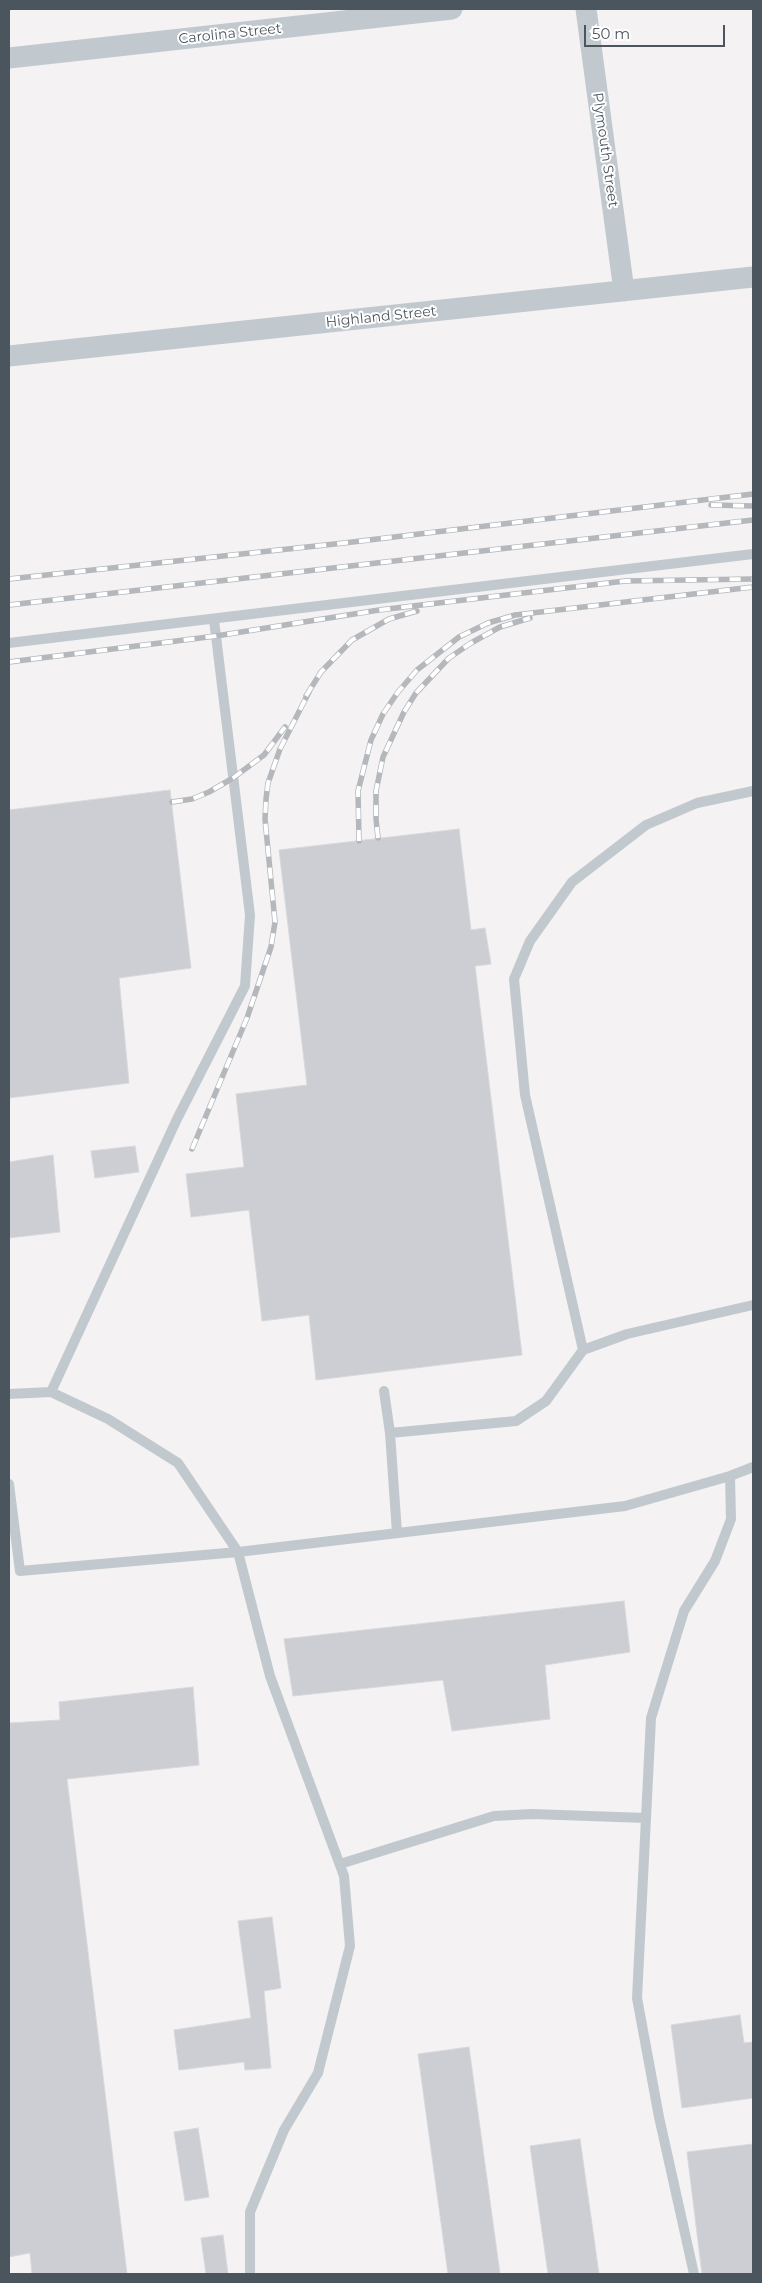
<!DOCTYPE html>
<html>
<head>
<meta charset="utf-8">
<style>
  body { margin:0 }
  #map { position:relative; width:762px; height:2283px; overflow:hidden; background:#f4f2f2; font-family:Montserrat,sans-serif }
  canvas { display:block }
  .frame { position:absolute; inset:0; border:10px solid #4b555d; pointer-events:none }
  .scale { position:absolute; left:584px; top:25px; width:141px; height:22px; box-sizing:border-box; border:2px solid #4b555d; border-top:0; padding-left:6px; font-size:15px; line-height:18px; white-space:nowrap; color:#4b555d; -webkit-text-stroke:4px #fff; paint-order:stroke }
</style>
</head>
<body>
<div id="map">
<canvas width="762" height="2283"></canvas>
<div class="frame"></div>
<div class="scale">50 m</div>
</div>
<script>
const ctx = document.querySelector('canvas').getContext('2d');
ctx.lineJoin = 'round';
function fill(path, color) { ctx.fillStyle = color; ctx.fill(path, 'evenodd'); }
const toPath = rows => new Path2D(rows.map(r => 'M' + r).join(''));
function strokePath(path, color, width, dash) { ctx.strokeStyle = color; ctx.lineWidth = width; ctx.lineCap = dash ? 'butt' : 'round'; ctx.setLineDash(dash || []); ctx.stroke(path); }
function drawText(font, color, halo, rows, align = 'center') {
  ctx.font = font + ' Montserrat,sans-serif'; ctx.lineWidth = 4; ctx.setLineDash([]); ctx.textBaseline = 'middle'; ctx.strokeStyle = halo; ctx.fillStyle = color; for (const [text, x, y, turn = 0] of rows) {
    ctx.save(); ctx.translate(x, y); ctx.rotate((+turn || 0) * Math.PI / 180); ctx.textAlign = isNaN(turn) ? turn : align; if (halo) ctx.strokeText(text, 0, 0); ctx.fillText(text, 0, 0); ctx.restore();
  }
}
const building = toPath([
  [170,790,191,968,119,978,129,1083,9,1098,9,810,170,790],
  [459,829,471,930,485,928,491,964,475,966,522,1355,316,1380,309,1315,262,1321,249,1210,191,1217,186,1174,244,1167,236,1094,307,1085,279,850,459,829],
  [135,1146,139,1172,95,1178,91,1151,135,1146],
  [53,1155,60,1232,9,1238,9,1162,53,1155],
  [624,1601,630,1652,545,1665,550,1719,452,1731,443,1680,293,1696,284,1639,624,1601],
  [193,1687,199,1765,67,1779,127,2274,32,2274,30,2253,9,2257,9,1723,60,1720,59,1702,193,1687],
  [272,1917,281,1988,264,1991,271,2068,245,2070,244,2062,179,2070,174,2030,251,2018,238,1921,272,1917],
  [740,2015,744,2043,753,2042,753,2098,682,2108,671,2025,740,2015],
  [469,2047,500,2274,448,2274,418,2054,469,2047],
  [198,2128,209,2197,185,2201,174,2132,198,2128],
  [580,2139,599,2274,548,2274,530,2146,580,2139],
  [753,2144,753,2274,702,2274,687,2152,753,2144],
  [223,2235,228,2274,206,2274,201,2238,223,2235]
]);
const lane = toPath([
  [9,643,753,554],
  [583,1350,525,1095,514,979,530,941,572,882,646,825,697,803,753,791],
  [384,1391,390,1433,397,1533],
  [51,1392,177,1119,245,986,250,915,214,620],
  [9,1394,51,1392,108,1419,178,1463,238,1552,270,1676,344,1876,350,1946,318,2073,284,2130,250,2212,250,2274],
  [390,1433,516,1421,546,1401,583,1350,627,1334,753,1305],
  [9,1484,20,1571,238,1552,625,1506,730,1476,753,1467],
  [340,1864,494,1816,532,1814,646,1818],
  [694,2274,659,2117,637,1998,651,1718,684,1611,715,1561,731,1519,730,1476]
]);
const street = toPath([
  [586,9,624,291],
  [9,58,452,9],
  [9,356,753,277]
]);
const rail = toPath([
  [711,505,753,506],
  [9,579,344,543,753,494],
  [9,605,753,520],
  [9,662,216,636,379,610,625,581,753,579],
  [306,696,321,672,352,640,389,619,417,611],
  [172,802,192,799,209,792,233,778,264,755,285,727],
  [378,838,376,819,376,791,383,757,404,712,416,693,449,658,471,643,500,627,530,618],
  [359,841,358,791,371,740,383,714,398,692,417,670,459,637,488,623,515,615,753,587],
  [192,1149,247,1018,271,947,275,922,265,819,266,799,268,783,280,749,310,690]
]);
const streetNames = [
  ["Carolina Street",230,34,-6],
  ["Plymouth Street",605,150,82],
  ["Highland Street",381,317,-6]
];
fill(building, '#ccced3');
strokePath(building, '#d6d8dc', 1);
strokePath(lane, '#c1c9cf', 10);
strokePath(street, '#c1c9cf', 21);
strokePath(rail, '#b4b7bb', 5.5);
strokePath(rail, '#fff', 4, [11]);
drawText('14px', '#4b555d', '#fff', streetNames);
</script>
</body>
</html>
